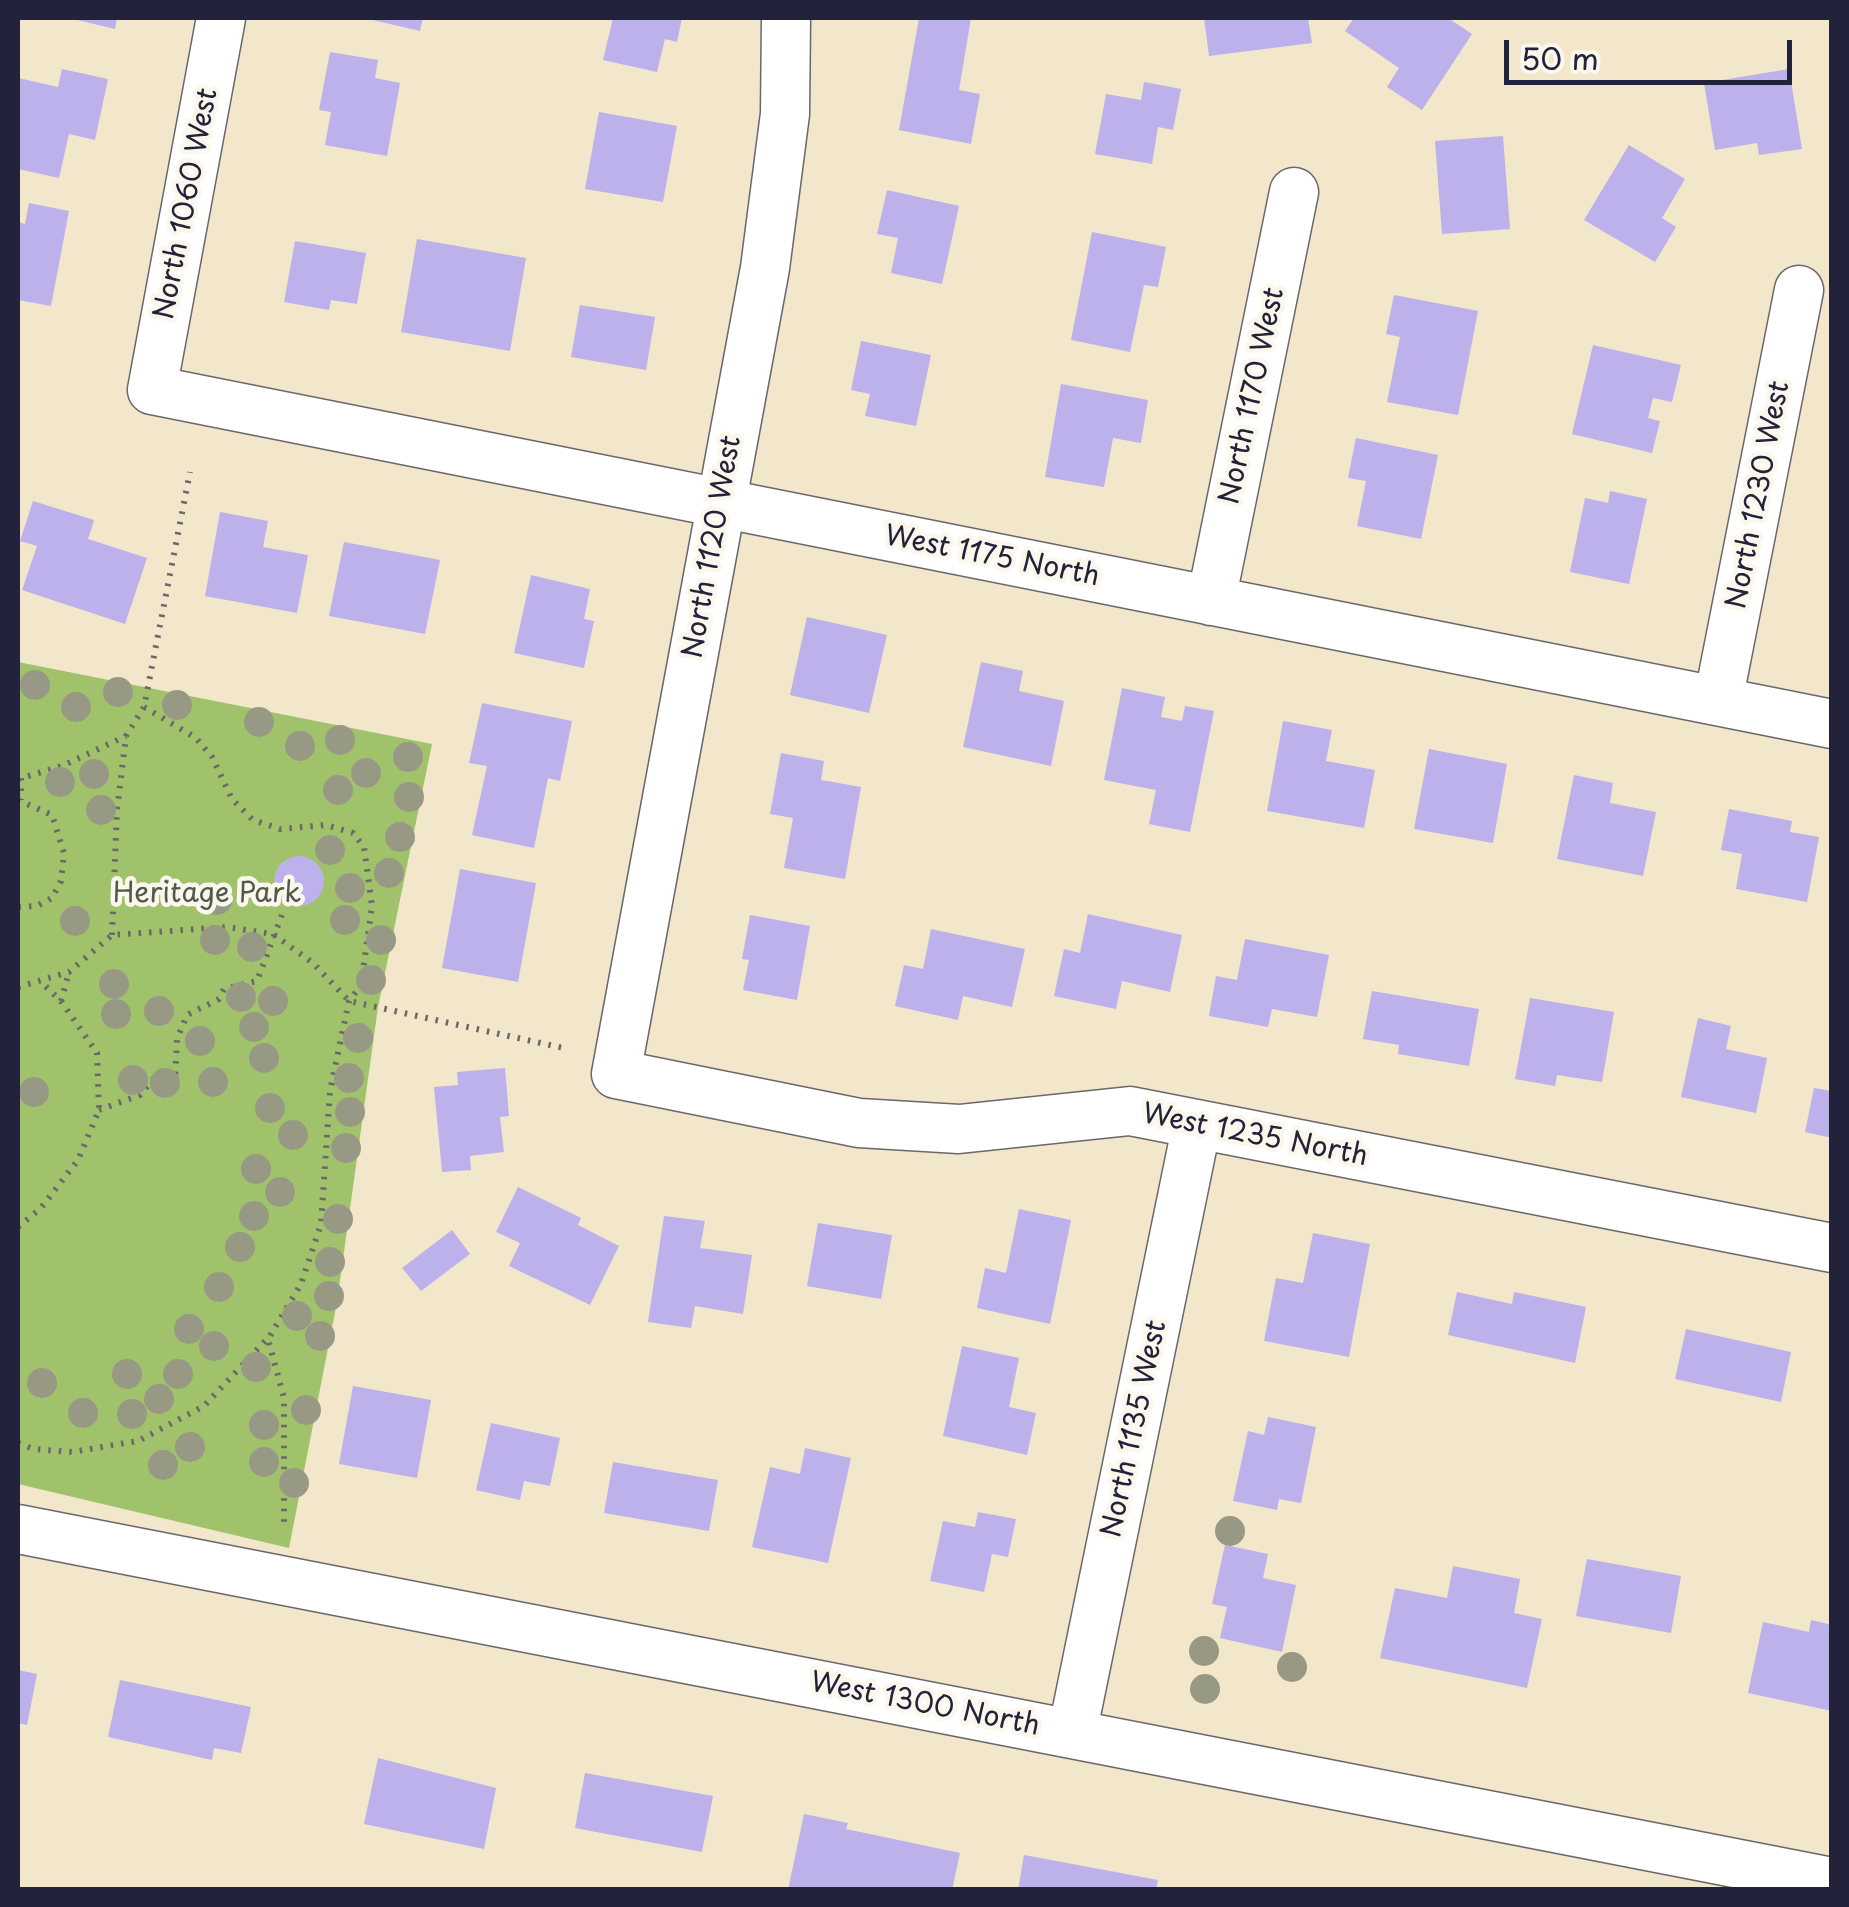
<!DOCTYPE html>
<html>
<head>
<meta charset="utf-8">
<style>
  body { margin:0 }
  #map { position:relative; width:1849px; height:1907px; overflow:hidden; background:#f2e6cb; font-family:"Playpen Sans",sans-serif }
  canvas { display:block }
  .frame { position:absolute; inset:0; border:20px solid #22223b; pointer-events:none }
  .scale { position:absolute; left:1504px; top:40px; width:288px; height:45px; box-sizing:border-box; border:5px solid #22223b; border-top:0; padding-left:12px; font-size:30px; line-height:35px; white-space:nowrap; color:#22223b; -webkit-text-stroke:8px #fbf7ec; paint-order:stroke }
</style>
</head>
<body>
<div id="map">
<canvas width="1849" height="1907"></canvas>
<div class="frame"></div>
<div class="scale">50 m</div>
</div>
<script>
const ctx = document.querySelector('canvas').getContext('2d');
ctx.lineJoin = 'round';
function fill(path, color) { ctx.fillStyle = color; ctx.fill(path, 'evenodd'); }
const toPath = rows => new Path2D(rows.map(r => 'M' + r).join(''));
function strokePath(path, color, width, dash) { ctx.strokeStyle = color; ctx.lineWidth = width; ctx.lineCap = dash ? 'butt' : 'round'; ctx.setLineDash(dash || []); ctx.stroke(path); }
function drawText(font, color, halo, rows, align = 'center') {
  ctx.font = font + ' "Playpen Sans",sans-serif'; ctx.lineWidth = 9; ctx.setLineDash([]); ctx.textBaseline = 'middle'; ctx.strokeStyle = halo; ctx.fillStyle = color; for (const [text, x, y, turn = 0] of rows) {
    ctx.save(); ctx.translate(x, y); ctx.rotate((+turn || 0) * Math.PI / 180); ctx.textAlign = isNaN(turn) ? turn : align; if (halo) ctx.strokeText(text, 0, 0); ctx.fillText(text, 0, 0); ctx.restore();
  }
}
const green = toPath([
  [18,662,432,744,378,1007,337,1302,289,1548,18,1484]
]);
const building = toPath([
  [69,18,117,18,115,29],
  [364,18,423,18,420,31],
  [613,18,682,18,677,42,665,39,657,72,603,60],
  [919,18,971,18,959,90,980,94,971,144,899,130],
  [1204,18,1308,18,1312,43,1209,56],
  [1354,18,1448,18,1472,34,1422,110,1387,87,1399,68,1345,31],
  [330,52,378,60,375,78,400,83,387,156,325,145,331,112,319,110],
  [62,69,108,79,95,140,69,134,59,178,18,169,18,78,58,87],
  [1789,69,1802,149,1759,155,1757,143,1715,150,1704,83],
  [1144,82,1181,89,1173,130,1158,127,1152,164,1095,154,1106,94,1141,100],
  [599,112,677,126,663,202,585,189],
  [1503,136,1510,229,1442,234,1435,141],
  [1629,145,1685,179,1662,218,1676,227,1655,262,1584,220],
  [887,190,959,206,942,284,891,273,898,238,877,234],
  [29,203,69,211,51,306,18,300,18,222,25,224],
  [1092,232,1166,247,1158,287,1144,285,1130,352,1071,340],
  [417,239,526,258,510,351,401,332],
  [295,241,366,253,357,304,331,300,329,310,284,302],
  [1394,295,1478,311,1458,415,1387,402,1400,337,1386,334],
  [580,305,655,317,646,370,571,357],
  [861,341,931,355,916,426,865,416,870,394,851,390],
  [1593,345,1681,365,1672,402,1653,398,1648,418,1660,421,1652,453,1572,434],
  [1061,384,1148,400,1141,443,1113,438,1104,487,1045,477],
  [1356,438,1438,455,1421,539,1357,526,1366,481,1348,478],
  [1610,491,1647,499,1629,584,1570,572,1585,498,1608,503],
  [33,501,94,520,88,539,147,558,125,624,22,590,37,546,20,541],
  [220,512,268,521,263,547,308,555,297,613,205,596],
  [344,542,440,560,425,634,329,616],
  [531,575,590,589,584,619,594,621,584,668,514,653],
  [807,617,887,635,869,713,790,695],
  [981,662,1023,671,1019,691,1064,701,1051,766,963,747],
  [1122,688,1165,697,1161,717,1182,721,1185,706,1214,711,1190,832,1149,824,1156,790,1104,780],
  [482,703,572,721,560,781,548,778,534,848,472,835,487,766,469,763],
  [1283,721,1332,730,1326,761,1375,770,1364,828,1267,811],
  [1429,749,1507,764,1493,843,1414,829],
  [781,753,824,761,821,780,861,787,845,879,784,868,793,818,770,814],
  [1574,775,1613,783,1610,803,1656,812,1643,876,1557,859],
  [1729,809,1792,821,1790,832,1819,837,1807,902,1736,889,1742,854,1721,850],
  '274 881a25 25 0 1 1 50 0a25 25 0 1 1-50 0Z',
  [460,869,536,883,518,982,442,968],
  [1088,914,1182,935,1170,992,1122,981,1116,1009,1054,996,1064,949,1080,953],
  [750,915,810,926,797,1000,743,990,749,960,742,959],
  [931,929,1025,949,1012,1007,963,996,958,1020,895,1006,904,965,923,969],
  [1245,939,1329,955,1317,1017,1272,1009,1268,1027,1209,1016,1216,976,1237,980],
  [1372,991,1479,1009,1469,1066,1398,1054,1399,1045,1363,1039],
  [1530,998,1614,1012,1602,1082,1557,1075,1555,1086,1515,1079],
  [1698,1018,1731,1026,1726,1049,1767,1058,1756,1113,1681,1097],
  [505,1068,509,1116,500,1117,504,1152,470,1156,471,1170,442,1172,434,1087,458,1085,457,1072],
  [1814,1088,1832,1091,1832,1138,1805,1132],
  [518,1187,581,1218,578,1225,619,1246,590,1305,509,1266,520,1243,496,1232],
  [1019,1209,1071,1220,1050,1324,977,1308,985,1268,1006,1273],
  [664,1216,705,1221,700,1248,752,1255,743,1314,695,1306,691,1328,648,1322],
  [818,1223,892,1235,881,1299,807,1286],
  [452,1230,470,1254,421,1291,402,1268],
  [1313,1233,1370,1244,1349,1357,1264,1341,1276,1278,1303,1283],
  [1457,1292,1512,1304,1514,1292,1586,1307,1575,1363,1448,1335],
  [1686,1329,1791,1352,1781,1402,1675,1379],
  [962,1346,1019,1358,1009,1407,1036,1413,1027,1455,943,1436],
  [353,1386,431,1400,417,1478,339,1464],
  [1268,1417,1316,1427,1301,1503,1279,1499,1277,1510,1233,1501,1248,1431,1264,1435],
  [491,1423,560,1438,550,1486,524,1481,520,1500,476,1490],
  [805,1448,851,1458,828,1563,752,1547,770,1467,800,1474],
  [613,1462,718,1480,709,1531,604,1513],
  [978,1512,1016,1519,1008,1557,992,1554,984,1592,930,1581,943,1521,975,1527],
  [1225,1545,1268,1554,1263,1578,1296,1585,1282,1652,1220,1638,1227,1607,1212,1604],
  [1587,1559,1681,1576,1671,1633,1576,1616],
  [1453,1566,1520,1579,1514,1613,1542,1619,1527,1688,1380,1658,1395,1588,1447,1598],
  [1811,1620,1832,1625,1832,1711,1748,1693,1763,1622,1809,1632],
  [18,1670,37,1674,27,1725,18,1723],
  [120,1680,251,1707,241,1753,214,1748,212,1760,108,1737],
  [378,1758,496,1788,484,1849,364,1824],
  [585,1773,713,1796,702,1852,575,1828],
  [804,1814,848,1823,846,1829,960,1853,952,1890,788,1890],
  [1024,1855,1158,1880,1156,1890,1018,1890]
]);
const path = toPath([
  [144,707,196,738,212,757,232,799,253,820,280,829,326,825,353,833,364,847,372,906,361,985,349,1001,330,1091,321,1224,301,1284,268,1339,284,1398,284,1527],
  [21,778,21,800],
  [18,779,62,766,126,736],
  [18,800,52,815,64,853,61,881,52,898,37,906,18,907],
  [112,935,117,810,126,736,144,707,190,472],
  [18,987,69,972,112,935,227,927,273,934,313,963,349,1001,568,1049],
  [61,1001,69,972],
  [99,1110,140,1095,155,1077,175,1081,177,1039,187,1015,219,999,224,989,257,981,283,912],
  [18,1227,41,1208,78,1160,99,1110,97,1053,61,1001,41,982],
  [18,1443,33,1449,72,1452,138,1441,204,1406,267,1339]
]);
const minor = toPath([
  [221,18,152,390,1832,724],
  [786,18,785,114,765,268,616,1074,859,1123,959,1129,1130,1111,1832,1248],
  [1211,601,1294,192],
  [1718,701,1799,290],
  [18,1529,1832,1882],
  [1072,1734,1197,1124]
]);
const trees = [
  [35,685],
  [118,692],
  [177,705],
  [76,707],
  [259,722],
  [340,740],
  [300,746],
  [408,757],
  [366,773],
  [94,774],
  [60,782],
  [338,790],
  [409,797],
  [101,810],
  [400,837],
  [330,850],
  [389,873],
  [350,888],
  [217,900],
  [345,920],
  [75,921],
  [215,940],
  [381,940],
  [252,947],
  [371,980],
  [114,984],
  [241,997],
  [273,1001],
  [159,1011],
  [116,1014],
  [254,1027],
  [358,1038],
  [200,1041],
  [264,1058],
  [349,1078],
  [133,1080],
  [213,1082],
  [165,1083],
  [34,1092],
  [270,1108],
  [350,1112],
  [293,1135],
  [346,1148],
  [256,1169],
  [280,1192],
  [254,1216],
  [338,1219],
  [240,1247],
  [330,1262],
  [219,1287],
  [329,1296],
  [297,1316],
  [189,1329],
  [320,1336],
  [214,1346],
  [256,1367],
  [127,1374],
  [178,1374],
  [42,1383],
  [159,1399],
  [306,1410],
  [83,1413],
  [132,1414],
  [264,1425],
  [190,1447],
  [264,1462],
  [163,1465],
  [294,1483],
  [1230,1531],
  [1204,1651],
  [1292,1667],
  [1205,1689]
];
const streetNames = [
  ["North 1060 West",187,204,-79],
  ["North 1170 West",1253,396,-78],
  ["North 1230 West",1759,495,-79],
  ["North 1120 West",713,547,-80],
  ["West 1175 North",992,557,11],
  ["West 1235 North",1255,1136,11],
  ["North 1135 West",1135,1429,-78],
  ["West 1300 North",925,1705,11]
];
const parkNames = [
  ["Heritage Park",207,894]
];
fill(green, '#a0c26b');
fill(building, '#bcb1eb');
strokePath(minor, '#6b676d', 51);
strokePath(path, '#6b676d', 6, [2.5, 8]);
strokePath(minor, '#fff', 48);
ctx.fillStyle = '#989985';
for (const [x, y] of trees) { ctx.beginPath(); ctx.arc(x, y, 15, 0, 2 * Math.PI); ctx.fill(); }
drawText('28px', '#22223b', '#fbf7ec', streetNames);
drawText('28px', '#4e5a4c', '#fbf7ec', parkNames);
</script>
</body>
</html>
